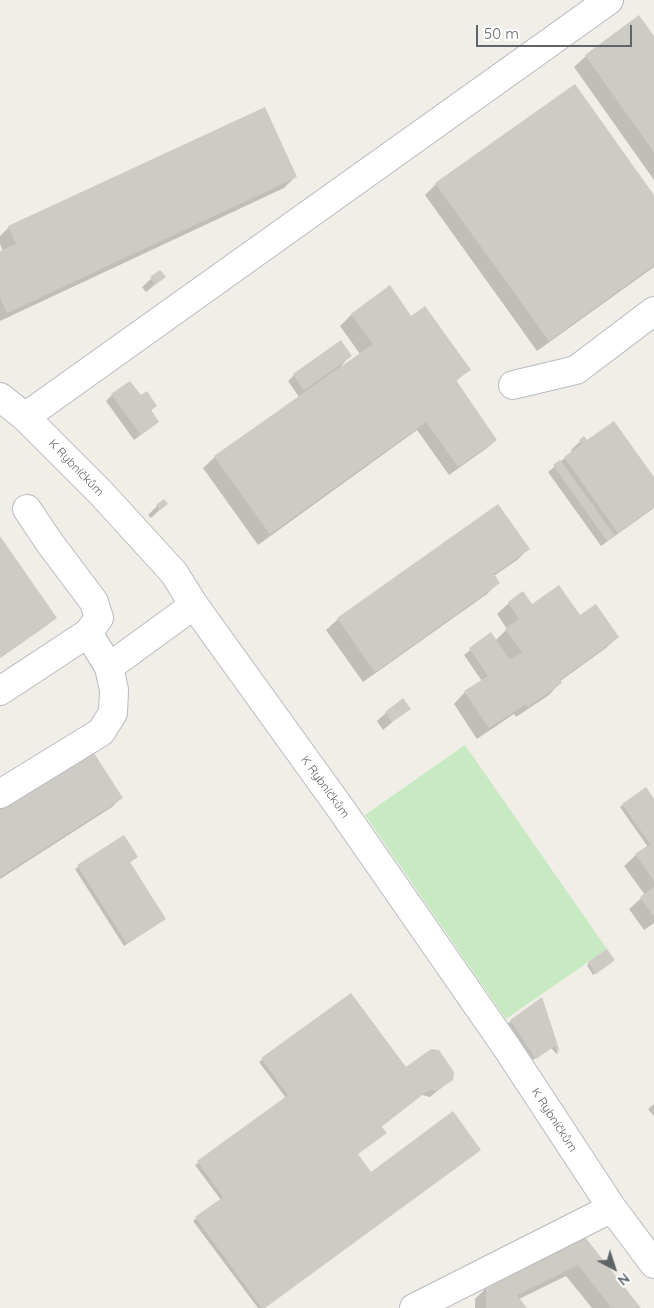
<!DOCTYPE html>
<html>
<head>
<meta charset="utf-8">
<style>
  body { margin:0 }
  #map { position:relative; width:654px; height:1308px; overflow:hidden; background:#f1eee7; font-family:Quicksand,sans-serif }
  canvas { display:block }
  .north { position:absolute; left:589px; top:1243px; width:50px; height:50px; -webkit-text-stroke:4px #fff; paint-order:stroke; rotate:140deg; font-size:14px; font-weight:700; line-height:20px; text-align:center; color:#5e6468 }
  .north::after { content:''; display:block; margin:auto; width:18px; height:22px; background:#5e6468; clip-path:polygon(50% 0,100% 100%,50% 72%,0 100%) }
  .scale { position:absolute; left:476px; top:25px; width:156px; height:22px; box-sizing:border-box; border:2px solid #5e6468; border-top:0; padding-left:6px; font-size:15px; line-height:18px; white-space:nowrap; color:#5e6468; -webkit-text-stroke:4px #fff; paint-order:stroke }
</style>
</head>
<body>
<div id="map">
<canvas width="654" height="1308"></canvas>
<div class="north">N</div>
<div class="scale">50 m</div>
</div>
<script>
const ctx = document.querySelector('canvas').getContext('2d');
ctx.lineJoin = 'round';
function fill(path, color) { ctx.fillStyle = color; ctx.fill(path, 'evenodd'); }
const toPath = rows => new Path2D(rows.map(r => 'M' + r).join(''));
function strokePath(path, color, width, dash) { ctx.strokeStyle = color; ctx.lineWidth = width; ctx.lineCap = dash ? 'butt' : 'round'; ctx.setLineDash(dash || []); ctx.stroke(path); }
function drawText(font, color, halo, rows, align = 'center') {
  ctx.font = font + ' Quicksand,sans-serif'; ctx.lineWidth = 4.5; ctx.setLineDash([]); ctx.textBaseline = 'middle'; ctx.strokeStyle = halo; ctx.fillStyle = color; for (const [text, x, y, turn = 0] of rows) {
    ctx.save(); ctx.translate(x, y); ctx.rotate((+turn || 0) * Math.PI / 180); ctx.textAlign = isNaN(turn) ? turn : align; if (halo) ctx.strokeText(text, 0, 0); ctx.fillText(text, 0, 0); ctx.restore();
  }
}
const green = toPath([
  [465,745,607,949,506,1019,365,815]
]);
const shadow = toPath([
  [639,17,654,39,654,180,574,67,586,56],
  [295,177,284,188,0,321,0,253,3,251,0,244,0,236,9,227],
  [436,184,654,197,654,267,537,351,425,195],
  [160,271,164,277,146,292,142,287],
  [389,287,411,317,469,370,456,381,496,440,487,448,449,475,417,430,258,545,203,468,215,457,299,397,288,381,294,375,340,342,350,356,341,366,342,367,360,354,340,326,351,315],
  [112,395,141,397,156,406,150,411,158,422,134,440,106,401],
  [584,438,654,479,654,508,601,546,548,472,572,452,571,450],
  [166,504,151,518,148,515,157,506],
  [498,506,528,549,517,560,494,576,498,583,487,594,363,682,326,630,338,619],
  [0,538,55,618,46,626,0,658],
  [509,603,532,606,580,617,618,637,606,648,559,682,560,683,549,695,516,717,514,714,477,739,454,704,465,692,482,681,464,655,491,634,495,641,507,629,497,614],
  [409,708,383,730,377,721,386,713],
  [121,798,112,807,0,879,0,810],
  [654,801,654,923,644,930,629,909,645,895,624,866,636,855,648,847,620,807,623,805],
  [124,837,137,857,129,863,162,921,124,946,75,869],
  [589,963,611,963,593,975,587,965],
  [351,994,405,1067,452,1079,430,1097,422,1095,381,1127,357,1154,264,1308,258,1308,193,1221,221,1200,195,1165,286,1098,259,1062],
  [541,999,558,1052,557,1054,551,1048,533,1060,508,1023],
  [654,1104,654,1116,648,1109],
  [585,1238,640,1308,592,1308,566,1276,519,1299,526,1308,475,1308,475,1299,487,1287]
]);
const building = toPath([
  [639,15,654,36,654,152,585,55],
  [575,84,654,195,654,265,549,341,435,183],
  [265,107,297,177,7,313,0,297,0,251,16,244,8,226],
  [160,270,166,277,155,285,150,277],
  [390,285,411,316,425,306,471,370,456,380,497,440,458,467,426,422,270,534,214,456,373,344,351,314],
  [341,340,352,356,304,390,293,374],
  [130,381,141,395,147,391,157,406,151,410,159,422,141,435,111,394],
  [614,421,654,477,654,507,618,533,564,457,582,444,579,440,584,436,587,440],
  [560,460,615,536,607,541,553,465],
  [164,499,168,504,160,510,156,505],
  [498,504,530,549,494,574,500,583,375,672,337,618],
  [0,536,57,618,0,657],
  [559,585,580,615,596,604,619,637,560,680,562,683,528,707,526,704,489,728,464,691,488,676,469,648,491,632,510,660,522,652,505,629,519,619,508,602,523,591,532,604],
  [403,698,411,709,392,722,385,712],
  [92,750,123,798,0,877,0,808],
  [646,787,654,799,654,881,635,854,650,844,622,804],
  [124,835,138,857,130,862,166,919,127,944,77,865],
  [654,887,654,917,640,897],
  [607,949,615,960,596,974,588,962],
  [351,993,406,1067,431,1049,439,1050,454,1072,453,1080,437,1091,429,1090,381,1126,387,1133,358,1154,371,1172,453,1111,481,1150,265,1308,262,1308,195,1217,223,1197,197,1161,288,1095,261,1058],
  [542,997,560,1052,555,1046,536,1059,510,1020],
  [585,1237,641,1308,612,1308,578,1265,517,1295,527,1308,486,1308,486,1286]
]);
const minor = toPath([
  [513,385,576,370,654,311],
  [0,397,25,417,101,493,174,573,194,605,341,809,507,1048,612,1208,654,1264],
  [25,417,609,0],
  [109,667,194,605],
  [0,691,88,633,99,618,94,602,49,542,27,509],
  [0,794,101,732,113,713,114,690,109,667,88,633],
  [414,1308,612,1208]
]);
const streetNames = [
  ["K Rybníčkům",76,468,46],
  ["K Rybníčkům",325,787,54],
  ["K Rybníčkům",554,1120,57]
];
fill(green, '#c7eac2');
fill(shadow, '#0003');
fill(building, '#cecbc5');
strokePath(minor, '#b7babe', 30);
strokePath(minor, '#fff', 28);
drawText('12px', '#5e6468', '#fff', streetNames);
</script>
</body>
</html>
